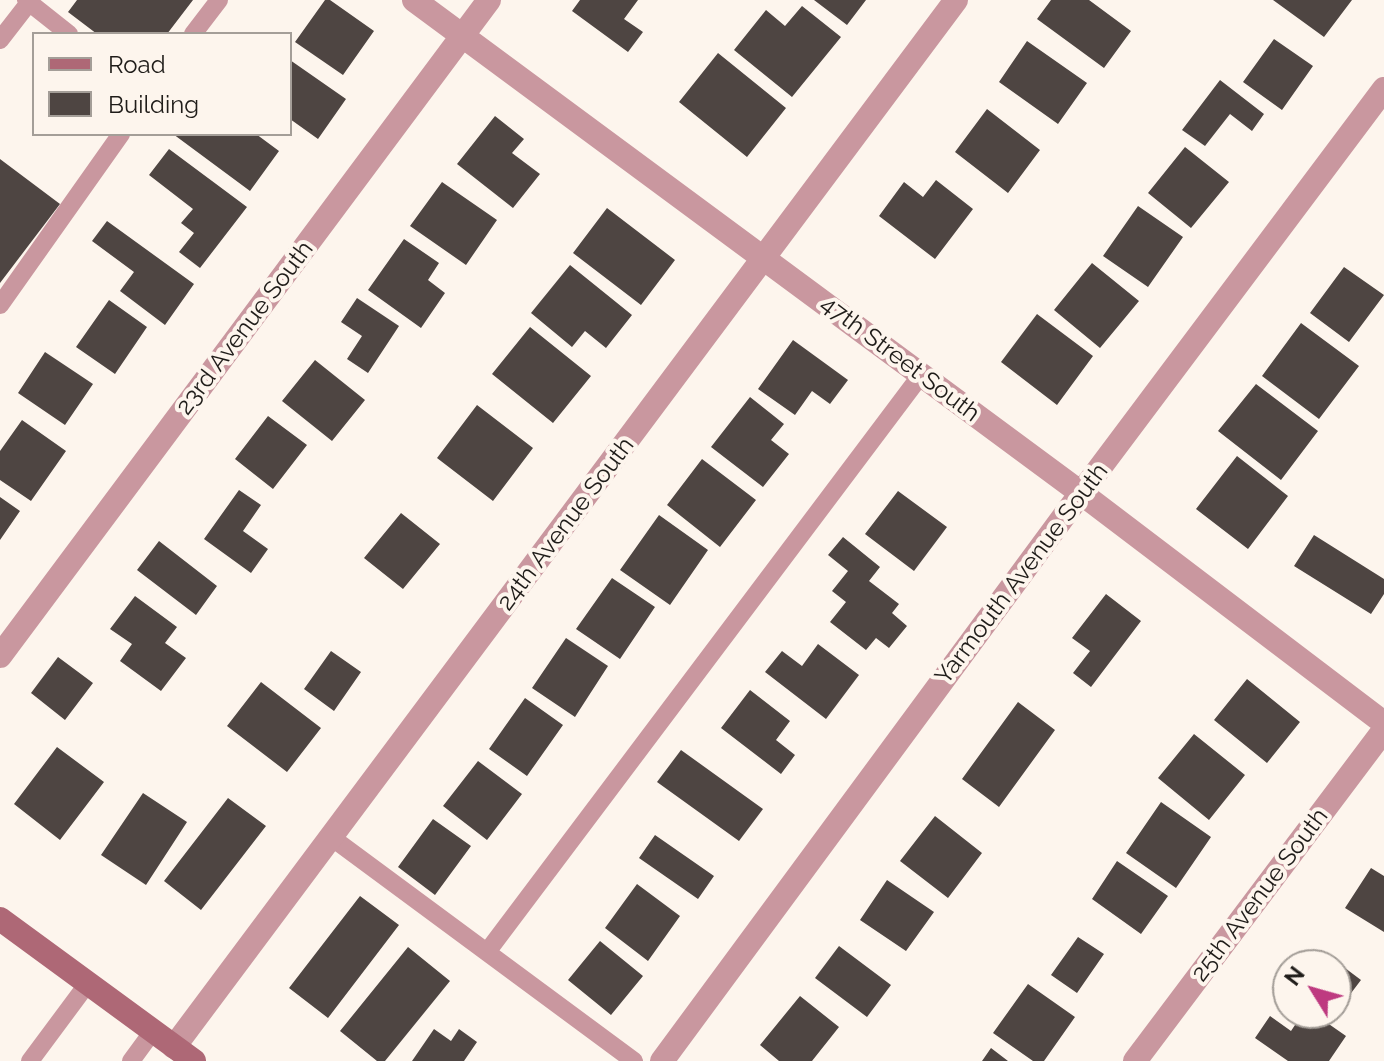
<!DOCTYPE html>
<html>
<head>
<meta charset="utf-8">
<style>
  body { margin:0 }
  #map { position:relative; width:1384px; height:1061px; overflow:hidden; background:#fdf5ed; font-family:Raleway,sans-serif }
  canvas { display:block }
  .legend { position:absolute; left:32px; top:32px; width:260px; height:104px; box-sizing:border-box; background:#fdf5ed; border:2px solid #a49e98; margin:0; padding:10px 14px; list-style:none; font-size:24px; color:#1f1c19 }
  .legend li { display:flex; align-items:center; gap:16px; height:40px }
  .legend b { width:40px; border:2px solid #a49e98 }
  .north { position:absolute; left:1272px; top:949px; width:80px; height:80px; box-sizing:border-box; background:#fdf5ed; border:2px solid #a49e98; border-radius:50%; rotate:307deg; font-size:22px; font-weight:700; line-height:32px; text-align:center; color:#1f1c19 }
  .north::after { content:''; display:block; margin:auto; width:28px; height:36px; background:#be3a80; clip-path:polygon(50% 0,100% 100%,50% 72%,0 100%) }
</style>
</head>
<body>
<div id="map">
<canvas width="1384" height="1061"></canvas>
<ul class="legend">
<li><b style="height:10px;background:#ae6876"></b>Road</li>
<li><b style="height:22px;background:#4e4542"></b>Building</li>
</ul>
<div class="north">N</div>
</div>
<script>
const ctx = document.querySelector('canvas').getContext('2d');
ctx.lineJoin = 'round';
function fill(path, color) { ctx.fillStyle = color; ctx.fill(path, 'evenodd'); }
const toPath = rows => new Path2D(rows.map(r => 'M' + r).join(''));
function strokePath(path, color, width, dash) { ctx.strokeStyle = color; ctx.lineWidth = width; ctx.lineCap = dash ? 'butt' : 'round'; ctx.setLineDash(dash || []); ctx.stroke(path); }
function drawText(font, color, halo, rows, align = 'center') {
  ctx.font = font + ' Raleway,sans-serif'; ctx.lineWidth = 8; ctx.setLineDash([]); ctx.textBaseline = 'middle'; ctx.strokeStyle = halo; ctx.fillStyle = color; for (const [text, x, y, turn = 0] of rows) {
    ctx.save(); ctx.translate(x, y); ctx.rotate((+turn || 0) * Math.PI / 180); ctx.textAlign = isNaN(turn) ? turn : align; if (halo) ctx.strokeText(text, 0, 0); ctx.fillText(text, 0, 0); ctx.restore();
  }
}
const building = toPath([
  [77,0,193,0,167,34,97,34,68,12],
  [325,0,330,0,374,31,343,75,295,42],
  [580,0,638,0,624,19,643,32,628,52,572,11],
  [814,0,866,0,847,25],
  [1051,0,1089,0,1131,31,1104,68,1037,19],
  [1273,0,1352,0,1324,37],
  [802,6,841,37,792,97,734,50,766,10,785,26],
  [1274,39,1313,66,1282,110,1243,82],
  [1027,41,1087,83,1058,124,999,82],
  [718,53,786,108,747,157,679,102],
  [290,60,346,99,318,139,290,119],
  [1220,80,1264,114,1252,131,1230,114,1205,146,1182,130],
  [987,109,1040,150,1008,193,955,152],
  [495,116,524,139,512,153,540,174,513,208,457,164],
  [173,134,256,134,279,151,250,191],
  [1185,147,1229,182,1191,228,1148,193],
  [169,149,247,207,200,268,179,252,194,233,181,223,193,209,149,175],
  [0,159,60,204,0,283],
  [936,180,973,209,935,259,879,216,904,182,923,197],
  [442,182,497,220,466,265,410,226],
  [1138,206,1183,237,1148,287,1103,256],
  [607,208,675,260,641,305,573,253],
  [107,221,194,284,165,325,120,291,134,272,92,241],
  [404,239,439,263,428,280,445,293,421,328,368,290],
  [1092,263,1139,301,1100,348,1054,310],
  [570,265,632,315,606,348,585,331,572,347,531,313],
  [1344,267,1384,295,1349,342,1310,313],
  [357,298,399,326,368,373,347,359,362,336,341,322],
  [109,300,147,327,115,374,76,347],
  [1037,314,1093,356,1057,405,1001,362],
  [1301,323,1359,366,1319,419,1262,376],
  [530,327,591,376,553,423,492,374],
  [793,340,848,380,830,404,812,391,795,415,758,389],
  [45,352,93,384,65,425,18,393],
  [315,360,365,400,332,441,282,401],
  [1256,384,1318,431,1281,480,1218,431],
  [750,397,784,424,771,440,789,454,763,487,711,447],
  [477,405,533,448,493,501,437,458],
  [268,416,307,445,273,489,235,459],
  [22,420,66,451,31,501,0,480,0,451],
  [1237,456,1288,496,1248,549,1196,509],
  [702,459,756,500,720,547,667,505],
  [239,490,261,505,243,531,268,549,251,573,204,539],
  [898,491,947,527,914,571,865,534],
  [0,497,20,511,0,540],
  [401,513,440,544,403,589,364,558],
  [659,515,708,550,670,605,620,570],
  [1314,535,1384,579,1384,594,1371,614,1294,566],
  [843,537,880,567,869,581,899,604,892,613,907,626,889,648,876,638,866,650,830,622,846,602,832,591,848,571,828,555],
  [159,541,217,586,196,615,137,570],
  [612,578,655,607,620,659,576,629],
  [1106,594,1141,621,1091,687,1073,673,1090,651,1072,638],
  [135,596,177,627,165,643,186,658,161,691,120,661,132,644,110,629],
  [566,638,608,666,575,717,532,688],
  [818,644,859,675,826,719,765,672,782,651,802,666],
  [331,651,361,672,334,711,304,689],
  [58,657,93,683,65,720,31,693],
  [1247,679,1300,722,1267,763,1214,720],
  [261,682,321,728,287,772,227,726],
  [750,690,790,721,776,740,795,755,781,774,721,728],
  [525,698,563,725,527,776,489,749],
  [1018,702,1055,730,999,807,962,779],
  [1194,734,1245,775,1209,820,1158,778],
  [57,747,104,782,60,840,14,804],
  [681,750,763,809,739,841,657,782],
  [478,761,522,794,487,840,443,806],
  [143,793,187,822,146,885,101,855],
  [228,798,266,826,201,910,164,881],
  [1161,802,1211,837,1176,888,1126,853],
  [935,816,982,853,948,898,900,861],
  [433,819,471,846,435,895,398,867],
  [655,835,714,876,698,899,639,858],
  [1117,861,1168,896,1141,934,1092,899],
  [1371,868,1384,876,1384,932,1345,908],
  [887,880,934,912,906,951,860,920],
  [637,884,680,916,648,961,605,928],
  [360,896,399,925,328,1018,289,988],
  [1078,937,1104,954,1077,993,1051,975],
  [600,941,643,976,611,1015,568,980],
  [839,946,891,985,867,1017,815,978],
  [408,947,450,981,385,1061,377,1061,340,1031],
  [1321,950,1361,980,1339,1009,1336,1007,1336,965,1310,965],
  [1028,984,1075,1017,1044,1061,1033,1061,993,1033],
  [800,996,839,1027,812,1061,779,1061,760,1045],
  [1303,1013,1313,1013,1346,1036,1329,1061,1288,1061,1255,1038,1270,1016,1291,1031],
  [434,1029,451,1041,459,1029,477,1042,464,1061,412,1061],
  [991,1048,1008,1061,982,1061]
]);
const lane = toPath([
  [26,0,69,34],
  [193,34,219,0],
  [0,40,31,0],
  [0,305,121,134],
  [331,837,634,1061],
  [487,952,921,375],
  [30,1061,88,983],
  [131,1061,153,1031]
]);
const street = toPath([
  [414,0,1081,493,1384,723],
  [0,656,489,0],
  [174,1047,956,0],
  [662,1061,1081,493,1384,89],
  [1135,1061,1384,730]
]);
const secondary = toPath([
  [0,919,194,1061]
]);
const streetNames = [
  ["23rd Avenue South",245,328,-53],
  ["47th Street South",900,359,37],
  ["24th Avenue South",566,524,-53],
  ["Yarmouth Avenue South",1022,574,-53],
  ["25th Avenue South",1260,895,-53]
];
fill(building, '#4e4542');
strokePath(lane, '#c9979f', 18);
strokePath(street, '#c9979f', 24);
strokePath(secondary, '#ae6876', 24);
drawText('24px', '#1f1c19', '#fdf5ed', streetNames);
</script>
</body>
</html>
